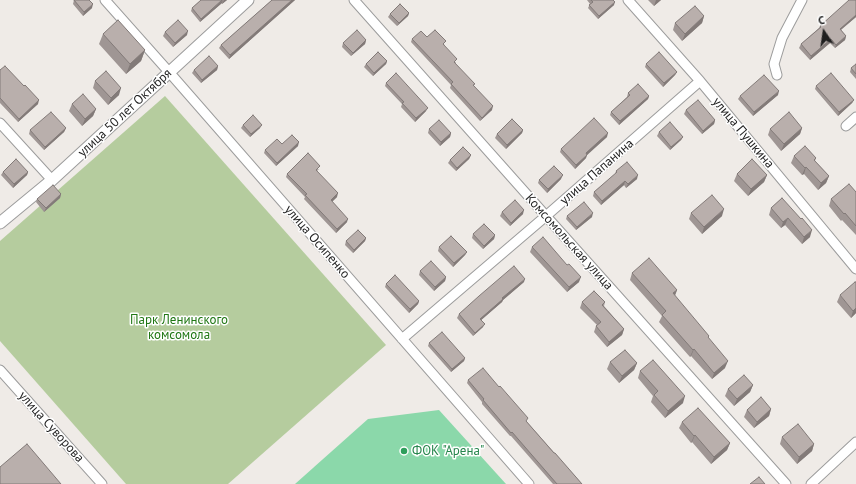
<!DOCTYPE html>
<html>
<head>
<meta charset="utf-8">
<style>
  body { margin:0 }
  #map { position:relative; width:856px; height:484px; overflow:hidden; background:#efebe7; font-family:"PT Sans",sans-serif }
  canvas { display:block }
  .north { position:absolute; left:804px; top:12px; width:40px; height:40px; -webkit-text-stroke:3px #fff; paint-order:stroke; rotate:347deg; font-size:11px; font-weight:700; line-height:16px; text-align:center; color:#1f1f1f }
  .north::after { content:''; display:block; margin:auto; width:14px; height:18px; background:#1f1f1f; clip-path:polygon(50% 0,100% 100%,50% 72%,0 100%) }
</style>
</head>
<body>
<div id="map">
<canvas width="856" height="484"></canvas>
<div class="north">С</div>
</div>
<script>
const ctx = document.querySelector('canvas').getContext('2d');
ctx.lineJoin = 'round';
function fill(path, color) { ctx.fillStyle = color; ctx.fill(path, 'evenodd'); }
const toPath = rows => new Path2D(rows.map(r => 'M' + r).join(''));
function strokePath(path, color, width, dash) { ctx.strokeStyle = color; ctx.lineWidth = width; ctx.lineCap = dash ? 'butt' : 'round'; ctx.setLineDash(dash || []); ctx.stroke(path); }
function drawText(font, color, halo, rows, align = 'center') {
  ctx.font = font + ' "PT Sans",sans-serif'; ctx.lineWidth = 3; ctx.setLineDash([]); ctx.textBaseline = 'middle'; ctx.strokeStyle = halo; ctx.fillStyle = color; for (const [text, x, y, turn = 0] of rows) {
    ctx.save(); ctx.translate(x, y); ctx.rotate((+turn || 0) * Math.PI / 180); ctx.textAlign = isNaN(turn) ? turn : align; if (halo) ctx.strokeText(text, 0, 0); ctx.fillText(text, 0, 0); ctx.restore();
  }
}
const forest = toPath([
  [165,96,386,345,228,484,126,484,0,341,0,241]
]);
const pitch = toPath([
  [439,410,506,484,295,484,368,419]
]);
const minor = toPath([
  [105,0,169,72,529,484],
  [354,0,546,216,786,484],
  [628,0,700,81,856,269],
  [777,75,774,64,782,38,802,0],
  [0,123,52,180],
  [846,126,856,117],
  [402,339,546,216,700,81],
  [0,370,102,484],
  [811,484,856,442]
]);
const tertiary = toPath([
  [0,223,52,180,248,0]
]);
const wall = toPath([
  [74,0,92,8,83,16,73,4],
  [201,0,227,0,222,4,222,3,200,22,191,11,192,8],
  [272,0,295,0,229,59,219,48,221,45],
  [587,0,613,0,614,5,598,19,588,8,590,4],
  [648,0,661,0,654,6],
  [856,0,856,17,841,30,846,36,845,40,835,48,830,43,810,60,799,48,801,44,819,28,820,26],
  [409,13,408,16,397,26,388,17,390,14],
  [704,16,702,23,682,41,673,30,675,23],
  [165,32,187,35,173,47,163,36],
  [103,34,145,50,141,61,126,74,99,44],
  [427,37,445,45,444,45,456,63,455,63,474,86,492,110,480,121,450,88,451,85,411,42,412,39],
  [366,40,365,44,351,56,342,47,343,43],
  [387,61,386,64,373,76,364,67,366,64],
  [646,64,677,72,675,75,663,87,645,67],
  [856,64,856,79,850,72,851,68],
  [218,66,217,70,201,83,192,73,194,70],
  [0,70,38,104,18,122,0,103],
  [95,81,119,95,108,105,93,88],
  [386,83,426,111,415,122,401,107,402,104,385,86],
  [816,86,854,100,852,103,838,116,815,89],
  [628,93,649,96,648,99,619,125,610,115,611,112,627,97],
  [778,95,753,116,738,99,740,96],
  [72,104,96,109,93,116,82,126,69,111],
  [686,110,715,120,714,124,702,134,684,114],
  [243,125,260,128,250,137,241,128],
  [66,128,64,132,44,150,29,134,30,130],
  [802,128,800,134,781,151,768,135,770,129],
  [429,129,451,133,450,137,440,146,428,133],
  [523,130,522,133,506,149,495,138,497,134],
  [659,132,683,137,681,140,670,150,657,136],
  [607,137,587,154,586,158,575,169,560,152,561,149],
  [282,144,298,146,276,166,264,153,265,150],
  [471,155,469,159,456,171,448,163,450,160],
  [794,156,816,158,815,161,829,176,826,183,818,190,804,174,802,175,791,163],
  [319,169,317,171,337,197,332,201,347,222,336,233,304,199,305,197,286,177,287,174],
  [616,171,637,179,626,188,624,185,601,205,593,196,594,192,615,174],
  [3,172,28,172,27,175,13,188,1,175],
  [737,174,767,175,764,182,748,196,734,181],
  [561,179,547,193,538,183,539,180],
  [856,192,856,235,842,220,841,221,829,206,831,199],
  [61,194,60,198,44,212,36,202,37,199],
  [782,198,810,237,802,244,785,225,781,228,769,215,771,208],
  [502,212,523,214,510,226,500,216],
  [691,213,722,216,702,234,689,219],
  [567,216,592,217,576,230,566,219],
  [473,234,495,235,494,239,483,249,472,238],
  [366,238,365,241,353,253,345,245,346,241],
  [439,247,467,252,465,255,453,267,438,251],
  [532,247,579,282,567,292,530,252],
  [420,271,446,277,445,281,434,291,419,275],
  [632,273,677,290,675,296,708,337,725,368,712,379,691,356,690,357,659,322,662,316,630,280],
  [524,282,503,300,502,302,481,320,483,327,473,336,457,318,459,314,478,298,479,296],
  [386,284,419,301,418,304,409,313,385,287],
  [840,295,856,313,851,318,837,302],
  [582,302,605,302,604,306,624,329,622,335,607,347,594,332,596,326,597,325,580,308],
  [429,343,465,358,464,361,451,372,428,346],
  [610,362,637,363,634,370,619,383,607,369],
  [640,371,683,403,665,418,651,402,653,396,638,378],
  [468,380,527,422,582,484,553,484,511,436,510,436,482,404,482,402,467,383],
  [753,385,750,392,734,406,725,396,728,389],
  [771,409,769,416,754,428,744,417,747,410],
  [682,422,730,443,727,450,711,464,692,442,691,443,679,428],
  [782,437,814,444,812,451,797,464,780,444]
]);
const shadedWall = toPath([
  [223,0,222,3,200,22,201,19],
  [224,0,227,0,222,4],
  [292,0,295,0,229,59,230,55],
  [656,0,661,0,654,6],
  [615,2,614,5,598,19,599,16],
  [93,4,92,8,83,16,84,12],
  [409,13,408,16,397,26,399,23],
  [856,15,856,17,838,32,840,29],
  [704,16,702,23,682,41,685,34],
  [188,31,187,35,173,47,175,43],
  [846,36,845,40,835,48,836,45],
  [831,39,830,43,810,60,811,56],
  [366,40,365,44,351,56,353,53],
  [145,50,141,61,126,74,130,64],
  [387,61,386,64,373,76,374,73],
  [218,66,217,70,201,83,202,80],
  [677,72,675,75,663,87,664,83],
  [121,88,119,95,108,105,111,98],
  [779,91,778,95,753,116,754,112],
  [649,96,648,99,619,125,620,121],
  [39,100,38,104,18,122,19,119],
  [854,100,852,103,838,116,839,112],
  [493,106,492,110,480,121,482,118],
  [428,108,426,111,415,122,416,118],
  [96,109,93,116,82,126,85,119],
  [715,120,714,124,702,134,703,131],
  [262,125,260,128,250,137,251,134],
  [66,128,64,132,44,150,45,147],
  [802,128,800,134,781,151,784,144],
  [523,130,522,133,506,149,507,145],
  [451,133,450,137,440,146,441,142],
  [608,133,607,137,585,157,586,153],
  [683,137,681,140,670,150,671,147],
  [299,142,298,146,276,166,277,163],
  [471,155,469,159,456,171,457,168],
  [587,155,586,158,575,169,576,165],
  [806,167,804,174,802,175,805,168],
  [28,172,27,175,13,188,14,184],
  [563,175,561,179,547,193,548,189],
  [638,175,637,179,626,188,628,184],
  [767,175,764,182,748,196,751,189],
  [829,176,826,183,818,190,821,183],
  [625,181,624,185,601,205,602,201],
  [338,193,337,197,330,204,331,200],
  [61,194,60,198,44,212,46,208],
  [724,209,722,216,702,234,704,227],
  [524,210,523,214,510,226,511,223],
  [593,213,592,217,576,230,577,227],
  [788,218,785,225,781,228,783,222],
  [348,219,347,222,336,233,337,229],
  [812,230,810,237,802,244,804,237],
  [495,235,494,239,483,249,484,246],
  [366,238,365,241,353,253,354,250],
  [467,252,465,255,453,267,454,263],
  [446,277,445,281,434,291,435,287],
  [581,277,579,282,567,292,569,287],
  [525,279,524,282,503,300,502,302,479,322,480,319,502,298],
  [677,290,674,297,673,293],
  [419,301,418,304,409,313,410,309],
  [856,308,856,313,851,318,853,311],
  [485,324,483,327,473,336,475,333],
  [624,329,622,335,607,347,609,342],
  [694,349,691,356,690,357,693,350],
  [465,358,464,361,451,372,452,369],
  [728,361,725,368,712,379,714,373],
  [637,363,634,370,619,383,622,376],
  [753,385,750,392,734,406,737,399],
  [685,396,683,403,665,418,668,411],
  [771,409,769,416,754,428,757,422],
  [695,435,692,442,691,443,694,436],
  [730,443,727,450,711,464,714,457],
  [814,444,812,451,797,464,799,457]
]);
const building = toPath([
  [74,0,89,0,93,4,84,12,74,0],
  [201,0,222,0,201,19,192,8,201,0],
  [272,0,292,0,230,55,221,45,272,0],
  [591,0,613,0,615,2,599,16,589,5,593,2,591,0],
  [849,0,856,0,856,15,840,29,846,36,836,45,831,39,811,56,801,44,821,27,820,26,849,0],
  [400,4,409,13,399,23,390,14,400,4],
  [695,6,704,16,685,34,675,23,695,6],
  [118,20,145,50,130,64,103,34,118,20],
  [178,20,188,31,175,43,165,32,178,20],
  [357,30,366,40,353,53,343,43,357,30],
  [435,30,446,41,443,44,457,59,454,62,475,84,473,85,493,106,482,118,451,84,453,82,412,39,421,31,427,37,435,30],
  [378,52,387,61,374,73,366,64,378,52],
  [659,52,677,72,664,83,646,64,659,52],
  [209,56,218,66,202,80,194,70,209,56],
  [856,64,856,74,851,68,856,64],
  [5,66,24,86,25,85,39,100,19,119,0,98,0,70,5,66],
  [106,71,121,88,111,98,95,81,106,71],
  [396,73,428,108,416,118,402,103,404,102,386,83,396,73],
  [831,73,854,100,839,112,816,86,831,73],
  [764,75,779,91,754,112,740,96,764,75],
  [638,84,649,96,620,121,611,112,630,95,628,93,638,84],
  [83,94,96,109,85,119,72,104,83,94],
  [698,100,715,120,703,131,686,110,698,100],
  [51,112,66,128,45,147,30,130,51,112],
  [789,112,802,128,784,144,770,129,789,112],
  [253,115,262,125,251,134,243,125,253,115],
  [594,118,608,133,586,153,587,155,576,165,561,149,594,118],
  [512,119,523,130,507,145,497,134,512,119],
  [439,120,451,133,441,142,429,129,439,120],
  [670,122,683,137,671,147,659,132,670,122],
  [292,135,299,142,277,163,265,150,277,139,282,144,292,135],
  [805,146,816,158,814,160,829,176,821,183,806,167,805,168,794,156,805,146],
  [463,147,471,155,457,168,450,160,463,147],
  [308,153,320,166,316,170,338,193,331,200,348,219,337,229,305,195,307,194,287,174,308,153],
  [16,159,28,172,14,184,3,172,16,159],
  [752,159,767,175,751,189,737,174,752,159],
  [627,162,638,175,628,184,625,181,602,201,594,192,617,172,616,171,627,162],
  [554,166,563,175,548,189,539,180,554,166],
  [849,184,856,192,856,226,845,213,844,214,831,199,849,184],
  [53,185,61,194,46,208,37,199,53,185],
  [712,195,724,209,704,227,691,213,712,195],
  [782,198,801,219,802,218,812,230,804,237,788,218,783,222,771,208,782,198],
  [515,200,524,210,511,223,502,212,515,200],
  [584,202,593,213,577,227,567,216,584,202],
  [484,224,495,235,484,246,473,234,484,224],
  [358,230,366,238,354,250,346,241,358,230],
  [451,236,467,252,454,263,439,247,451,236],
  [543,237,567,265,569,264,581,277,569,287,532,247,543,237],
  [649,258,677,290,673,293,709,336,708,337,728,361,714,373,694,349,693,350,662,315,666,311,632,273,649,258],
  [431,261,446,277,435,287,420,271,431,261],
  [514,266,525,279,502,298,503,299,480,319,485,324,475,333,459,314,479,296,514,266],
  [395,275,419,301,410,309,386,284,395,275],
  [855,282,856,282,856,308,853,311,840,295,855,282],
  [594,291,605,302,602,305,624,329,609,342,596,326,601,322,582,302,594,291],
  [442,332,465,358,452,369,429,343,442,332],
  [625,350,637,363,622,376,610,362,625,350],
  [653,360,685,396,668,411,654,395,658,391,640,371,653,360],
  [483,368,499,387,500,386,528,418,526,421,554,453,555,453,582,484,557,484,512,432,511,433,483,400,484,399,468,380,483,368],
  [744,375,753,385,737,399,728,389,744,375],
  [761,397,771,409,757,422,747,410,761,397],
  [698,408,730,443,714,457,695,435,694,436,682,422,698,408],
  [798,424,814,444,799,457,782,437,798,424],
  [27,444,61,484,0,484,0,467,27,444],
  [759,477,765,484,750,484,759,477]
]);
const markers = [
  [404,451,4,"#2e9e5b"]
];
const streetNames = [
  ["улица 50 лет Октября",125,113,-43],
  ["улица Пушкина",743,133,50],
  ["улица Папанина",597,172,-41],
  ["улица Осипенко",317,242,49],
  ["Комсомольская улица",569,242,48],
  ["улица Суворова",51,427,48]
];
const parkNames = [
  ["Парк Ленинского",179,320],
  ["комсомола",179,335]
];
const leisureNames = [
  ["ФОК \"Арена\"",412,451]
];
fill(forest, '#b5cc9e');
fill(pitch, '#8bd8aa');
strokePath(minor, '#9c9c9c', 11);
strokePath(tertiary, '#9c9c9c', 13);
strokePath(minor, '#fff', 9);
strokePath(tertiary, '#fff', 11);
fill(wall, '#9f9694');
fill(shadedWall, '#827a78');
fill(building, '#b9afac');
strokePath(building, '#827a78', 1);
for (const [x, y, r, color] of markers) { const dot = new Path2D(); dot.arc(x, y, r, 0, 2 * Math.PI); ctx.fillStyle = color; ctx.fill(dot); strokePath(dot, '#fff', 1.5); }
drawText('13px', '#1f1f1f', '#fff', streetNames);
drawText('13px', '#207714', '#fff', parkNames);
drawText('13px', '#27864d', '#fff', leisureNames, 'left');
</script>
</body>
</html>
